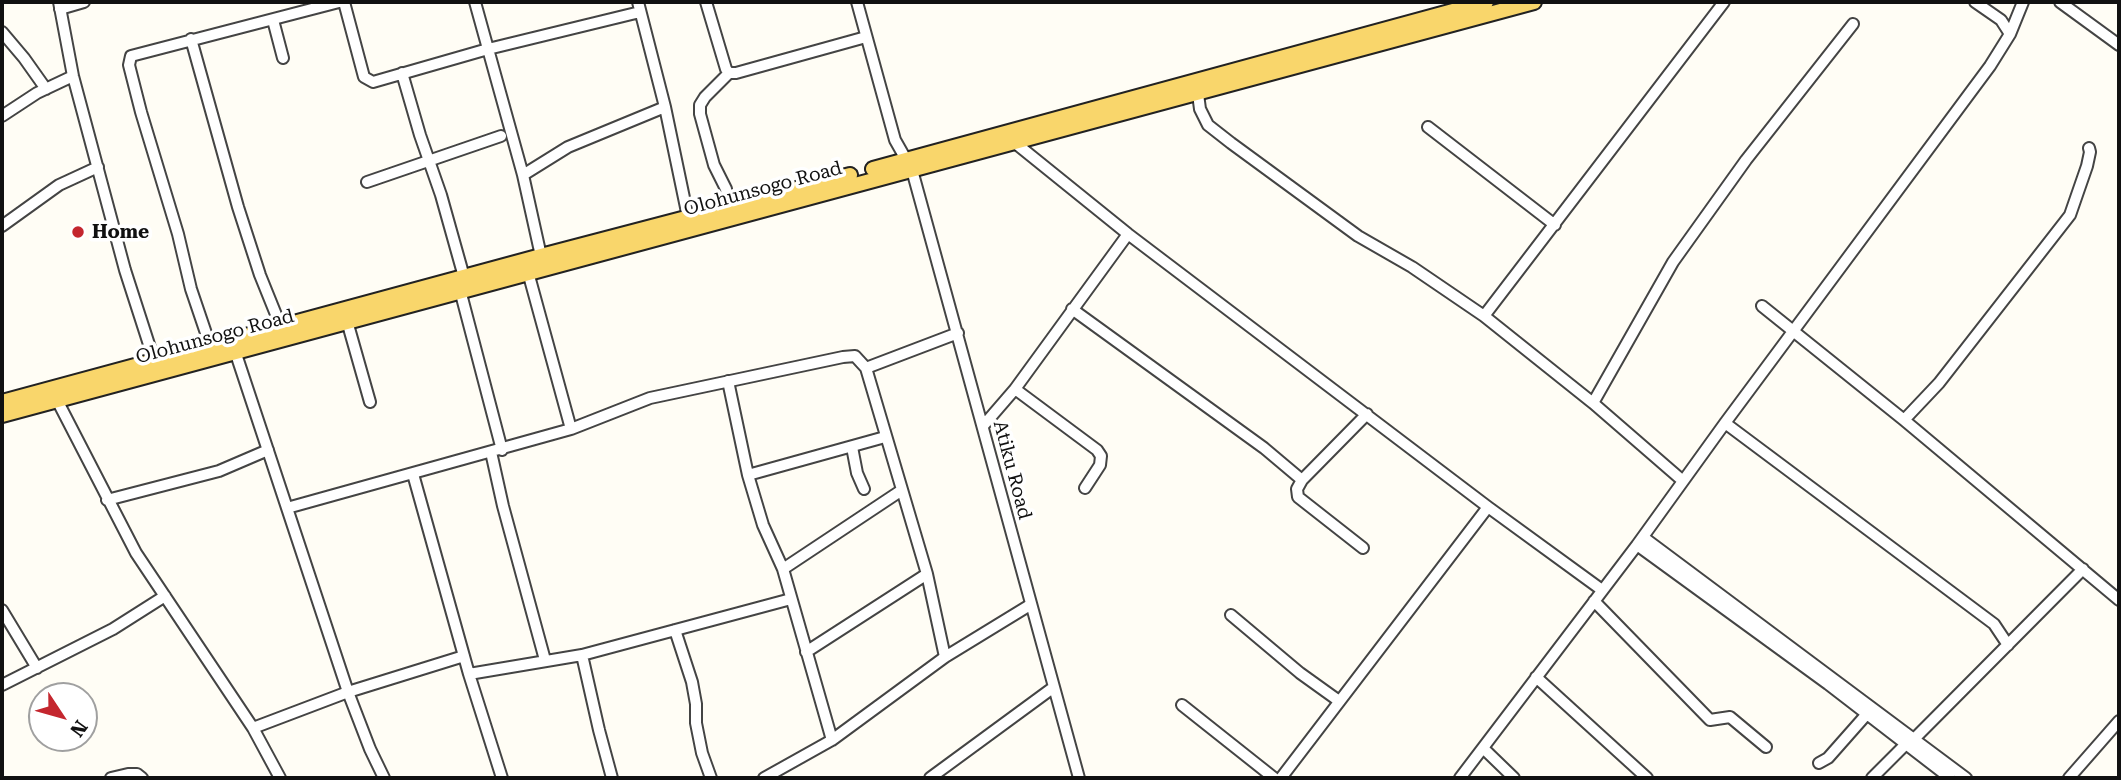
<!DOCTYPE html>
<html>
<head>
<meta charset="utf-8">
<style>
  body { margin:0 }
  #map { position:relative; width:2121px; height:780px; overflow:hidden; background:#fffdf5; font-family:"Roboto Serif",serif }
  canvas { display:block }
  .frame { position:absolute; inset:0; border:4px solid #111; pointer-events:none }
  .north { position:absolute; left:28px; top:682px; width:70px; height:70px; box-sizing:border-box; background:#fff; border:2px solid #a0a0a0; border-radius:50%; rotate:126deg; font-size:19px; font-weight:700; line-height:28px; text-align:center; color:#111 }
  .north::after { content:''; display:block; margin:auto; width:24px; height:32px; background:#c4262e; clip-path:polygon(50% 0,100% 100%,50% 72%,0 100%) }
</style>
</head>
<body>
<div id="map">
<canvas width="2121" height="780"></canvas>
<div class="frame"></div>
<div class="north">N</div>
</div>
<script>
const ctx = document.querySelector('canvas').getContext('2d');
ctx.lineJoin = 'round';
const toPath = rows => new Path2D(rows.map(r => 'M' + r).join(''));
function strokePath(path, color, width, dash) { ctx.strokeStyle = color; ctx.lineWidth = width; ctx.lineCap = dash ? 'butt' : 'round'; ctx.setLineDash(dash || []); ctx.stroke(path); }
function drawText(font, color, halo, rows, align = 'center') {
  ctx.font = font + ' "Roboto Serif",serif'; ctx.lineWidth = 7; ctx.setLineDash([]); ctx.textBaseline = 'middle'; ctx.strokeStyle = halo; ctx.fillStyle = color; for (const [text, x, y, turn = 0] of rows) {
    ctx.save(); ctx.translate(x, y); ctx.rotate((+turn || 0) * Math.PI / 180); ctx.textAlign = isNaN(turn) ? turn : align; if (halo) ctx.strokeText(text, 0, 0); ctx.fillText(text, 0, 0); ctx.restore();
  }
}
const minor = toPath([
  [59,2,73,76,125,270,154,360],
  [344,2,364,77,373,82,488,49,640,12],
  [475,2,523,175,541,256],
  [638,2,665,107,688,217],
  [706,2,726,69,729,73],
  [857,2,895,140,912,170,1079,778],
  [1975,2,2001,20,2010,34],
  [2060,2,2119,45],
  [60,9,84,2],
  [273,20,283,58],
  [2,32,24,58,46,89],
  [191,39,238,207,260,275,281,327],
  [402,73,420,135,441,195,464,277],
  [1198,94,1200,109,1208,125,1231,143,1358,236,1412,267,1484,316,1593,403,1683,481],
  [2,116,37,93,73,76],
  [1428,127,1555,225],
  [1014,142,1128,234,1488,507,1602,590],
  [523,175,568,147,665,107],
  [367,182,501,136],
  [728,207,726,189,714,165,700,114,700,105,705,97,729,73,736,73,866,37],
  [2,226,59,185,98,167],
  [528,272,571,429],
  [460,290,502,450],
  [1762,306,1904,420,2119,600],
  [1072,309,1264,448,1302,480,1297,489,1298,497,1363,548],
  [1484,316,1724,2],
  [347,321,370,402],
  [210,345,191,289,178,234,141,112,129,65,131,56,339,2],
  [235,351,348,692,370,749,384,778],
  [866,368,927,574,945,657],
  [728,381,748,475,763,525,783,569,832,740],
  [1015,389,1097,450,1101,456,1100,465,1085,488],
  [57,400,136,553,253,728,280,778],
  [1593,403,1673,262,1746,160,1853,24],
  [1904,420,1939,383,2070,215,2087,166,2090,152,2089,148],
  [1725,423,1994,624,2008,645],
  [983,426,1015,389,1128,234],
  [852,447,857,473,864,489],
  [491,452,503,506,545,660],
  [413,474,469,674,502,778],
  [748,475,885,437],
  [1302,480,1367,414],
  [107,500,219,471,268,450],
  [287,508,571,429,650,398,843,357,855,356,866,368,958,333],
  [1643,537,1966,778],
  [1637,545,1828,684,1950,778],
  [783,569,902,490],
  [1594,601,1710,720,1730,717,1766,747],
  [2,610,37,668],
  [1231,615,1300,673,1339,701],
  [675,630,692,682,696,704,696,723,702,753,711,778],
  [806,652,927,574],
  [582,655,599,730,612,778],
  [469,674,582,655,791,599],
  [1536,677,1647,778],
  [2,685,113,629,165,596],
  [1182,705,1274,778],
  [253,728,348,692,464,656],
  [1914,739,2083,569],
  [1483,748,1514,778],
  [1819,763,1828,758,1866,715],
  [111,778,128,774,137,774,142,778],
  [764,778,832,740,945,657,1030,605],
  [930,778,1054,687],
  [1281,778,1488,507],
  [1460,778,1637,545,1725,423,1990,66,2010,34,2023,2],
  [1872,778,1906,744],
  [2069,778,2119,721]
]);
const major = toPath([
  [873,169,1486,2],
  [2,402,541,256,850,175],
  [2,415,1534,2]
]);
const markers = [
  [78,232,7,"#c4262e"]
];
const streetNames = [
  ["Olohunsogo Road",763,189,-15],
  ["Olohunsogo Road",215,337,-15],
  ["Atiku Road",1012,470,75]
];
const poiNames = [
  ["Home",92,232]
];
strokePath(minor, '#444', 14);
strokePath(major, '#222', 18);
strokePath(minor, '#fff', 10);
strokePath(major, '#f9d66b', 14);
for (const [x, y, r, color] of markers) { const dot = new Path2D(); dot.arc(x, y, r, 0, 2 * Math.PI); ctx.fillStyle = color; ctx.fill(dot); strokePath(dot, '#fff', 2.5); }
drawText('19px', '#111', '#fff', streetNames);
drawText('bold 19px', '#111', '#fff', poiNames, 'left');
</script>
</body>
</html>
